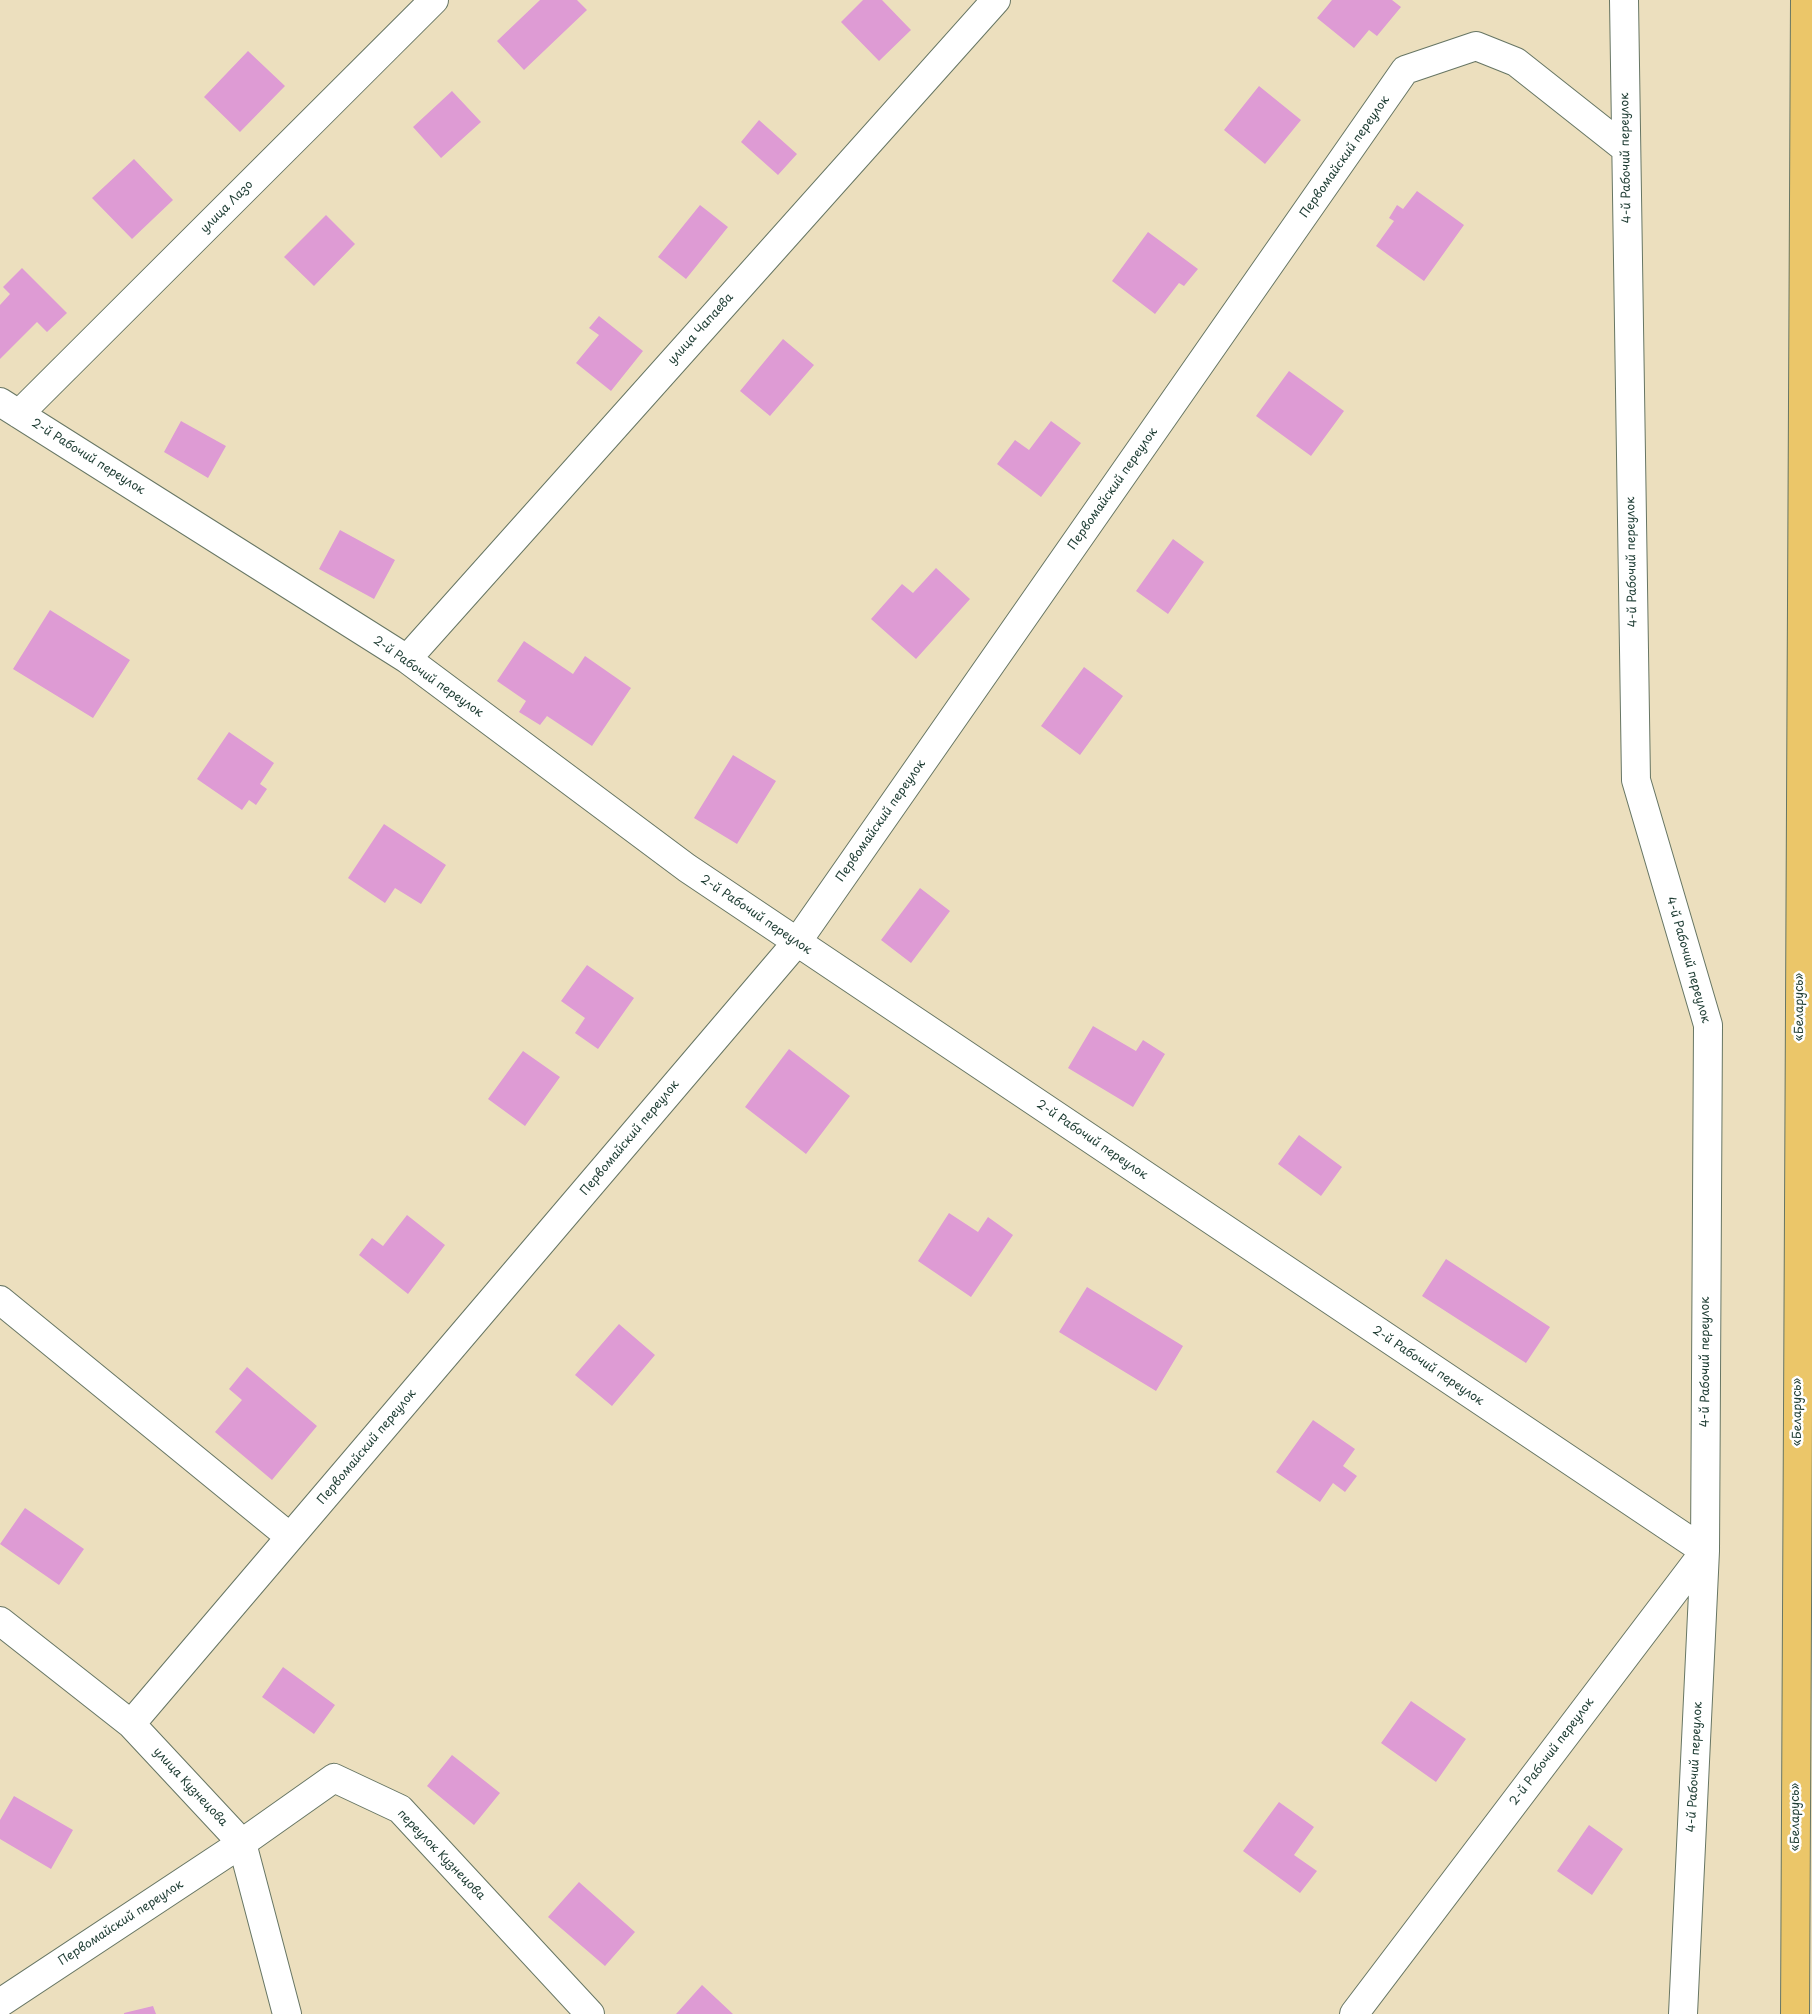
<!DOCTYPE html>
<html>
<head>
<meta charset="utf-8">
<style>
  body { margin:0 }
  canvas { display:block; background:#ecdfbe }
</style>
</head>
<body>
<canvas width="1812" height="2014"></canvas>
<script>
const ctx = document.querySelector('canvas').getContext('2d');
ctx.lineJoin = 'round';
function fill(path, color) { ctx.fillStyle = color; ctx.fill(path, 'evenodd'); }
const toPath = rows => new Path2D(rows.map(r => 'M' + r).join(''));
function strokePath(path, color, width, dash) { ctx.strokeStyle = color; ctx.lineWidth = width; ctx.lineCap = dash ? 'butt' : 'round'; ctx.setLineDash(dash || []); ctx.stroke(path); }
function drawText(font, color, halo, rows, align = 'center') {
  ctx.font = font + ' "Playpen Sans",sans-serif'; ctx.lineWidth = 5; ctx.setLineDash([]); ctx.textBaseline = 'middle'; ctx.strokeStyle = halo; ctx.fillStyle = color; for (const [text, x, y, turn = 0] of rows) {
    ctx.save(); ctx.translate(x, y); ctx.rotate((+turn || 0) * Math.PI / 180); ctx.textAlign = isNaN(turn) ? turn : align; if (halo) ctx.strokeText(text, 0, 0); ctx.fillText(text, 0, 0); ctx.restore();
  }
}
const building = toPath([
  [540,0,577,0,587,10,524,70,497,41],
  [863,0,882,0,911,30,879,61,841,22],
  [1332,0,1392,0,1401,7,1377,36,1369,30,1354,48,1317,18],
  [248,51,285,86,240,132,204,97],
  [1259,86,1301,120,1265,164,1224,130],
  [452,91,481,122,441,158,413,127],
  [759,120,797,154,778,175,741,142],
  [134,159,173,200,132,239,92,198],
  [1417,191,1464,225,1424,281,1376,246,1394,221,1389,218,1397,205,1403,209],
  [700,205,728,227,686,279,658,257],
  [326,215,355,244,314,286,284,257],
  [1148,232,1198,269,1184,286,1179,283,1155,314,1112,281],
  [22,268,67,313,47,332,37,322,0,359,0,305,10,294,3,287],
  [599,316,643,351,611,391,576,363,599,335,589,328],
  [783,339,814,365,770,416,740,391],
  [1289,371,1344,411,1311,456,1256,416],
  [181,421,226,446,208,478,164,452],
  [1051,421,1081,443,1041,497,997,464,1015,440,1029,450],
  [340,530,395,560,374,599,319,569],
  [1173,539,1204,562,1168,614,1136,591],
  [936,568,970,599,916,659,871,619,902,584,913,593],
  [50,610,130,660,93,718,13,669],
  [524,641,573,674,585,656,631,688,592,746,547,716,540,725,519,712,526,701,497,681],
  [1084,667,1123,696,1080,755,1041,726],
  [229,732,274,763,260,784,267,789,256,805,249,800,242,810,197,779],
  [733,755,776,781,737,844,694,818],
  [384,824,446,865,421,904,395,888,385,903,348,878],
  [920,888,950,911,911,963,881,940],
  [587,965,634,998,598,1049,575,1033,585,1018,561,1001],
  [1093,1026,1136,1051,1143,1040,1165,1054,1133,1107,1068,1068],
  [789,1049,850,1096,806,1154,745,1107],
  [523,1051,560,1077,525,1126,488,1099],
  [1299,1135,1342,1167,1321,1196,1278,1164],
  [949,1213,978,1232,988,1217,1013,1235,971,1297,918,1261],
  [407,1215,445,1245,408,1294,359,1255,372,1238,383,1246],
  [1446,1259,1550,1327,1526,1363,1422,1296],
  [1087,1287,1183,1346,1156,1391,1059,1332],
  [619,1324,655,1355,612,1406,575,1375],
  [247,1367,317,1426,272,1480,215,1432,242,1400,229,1389],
  [1313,1420,1355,1449,1343,1466,1357,1476,1345,1492,1333,1483,1320,1502,1276,1472],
  [25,1508,84,1549,59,1585,0,1544],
  [283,1667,335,1705,314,1734,262,1697],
  [1411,1701,1466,1739,1436,1782,1381,1743],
  [452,1755,500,1793,474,1825,427,1786],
  [14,1796,73,1830,51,1869,0,1839,0,1820],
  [1279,1802,1314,1827,1294,1855,1317,1871,1300,1893,1243,1851],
  [1589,1825,1623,1849,1592,1895,1557,1871],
  [579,1882,635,1932,605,1966,548,1917],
  [702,1985,733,2014,676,2014],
  [153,2006,156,2014,124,2014,124,2013]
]);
const minor = toPath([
  [1624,0,1636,780,1708,1025,1705,1551,1683,2014],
  [0,402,407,659,687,868,1705,1551,1354,2014],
  [19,414,434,0],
  [407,659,996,0],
  [0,1300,290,1537],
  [0,1621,131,1724,242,1843,287,2014],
  [131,1724,797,942,1405,70,1476,46,1516,62,1626,149],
  [0,2003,242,1843,334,1778,400,1809,590,2014]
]);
const highway = toPath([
  [1795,2014,1805,0]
]);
const streetNames = [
  ["Первомайский переулок",1345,157,-55],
  ["4-й Рабочий переулок",1626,158,-91],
  ["улица Лазо",227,207,-45],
  ["улица Чапаева",701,329,-48],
  ["2-й Рабочий переулок",88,457,32],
  ["Первомайский переулок",1113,489,-55],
  ["4-й Рабочий переулок",1632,562,-91],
  ["2-й Рабочий переулок",428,677,35],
  ["Первомайский переулок",881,821,-55],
  ["2-й Рабочий переулок",756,915,34],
  ["4-й Рабочий переулок",1688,960,74],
  ["«Беларусь»",1800,1007,-90],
  ["Первомайский переулок",630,1138,-50],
  ["2-й Рабочий переулок",1092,1140,34],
  ["4-й Рабочий переулок",1706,1362,-90],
  ["2-й Рабочий переулок",1428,1366,34],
  ["«Беларусь»",1798,1412,-90],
  ["Первомайский переулок",367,1447,-50],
  ["2-й Рабочий переулок",1552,1752,-53],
  ["4-й Рабочий переулок",1695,1767,-87],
  ["улица Кузнецова",190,1787,47],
  ["«Беларусь»",1796,1817,-90],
  ["переулок Кузнецова",441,1855,46],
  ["Первомайский переулок",121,1923,-33]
];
fill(building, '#de9bd4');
strokePath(minor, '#677664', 30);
strokePath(highway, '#677664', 30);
strokePath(minor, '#fff', 28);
strokePath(highway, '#ebc669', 28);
drawText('12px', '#1f3d34', '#fff', streetNames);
</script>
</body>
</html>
